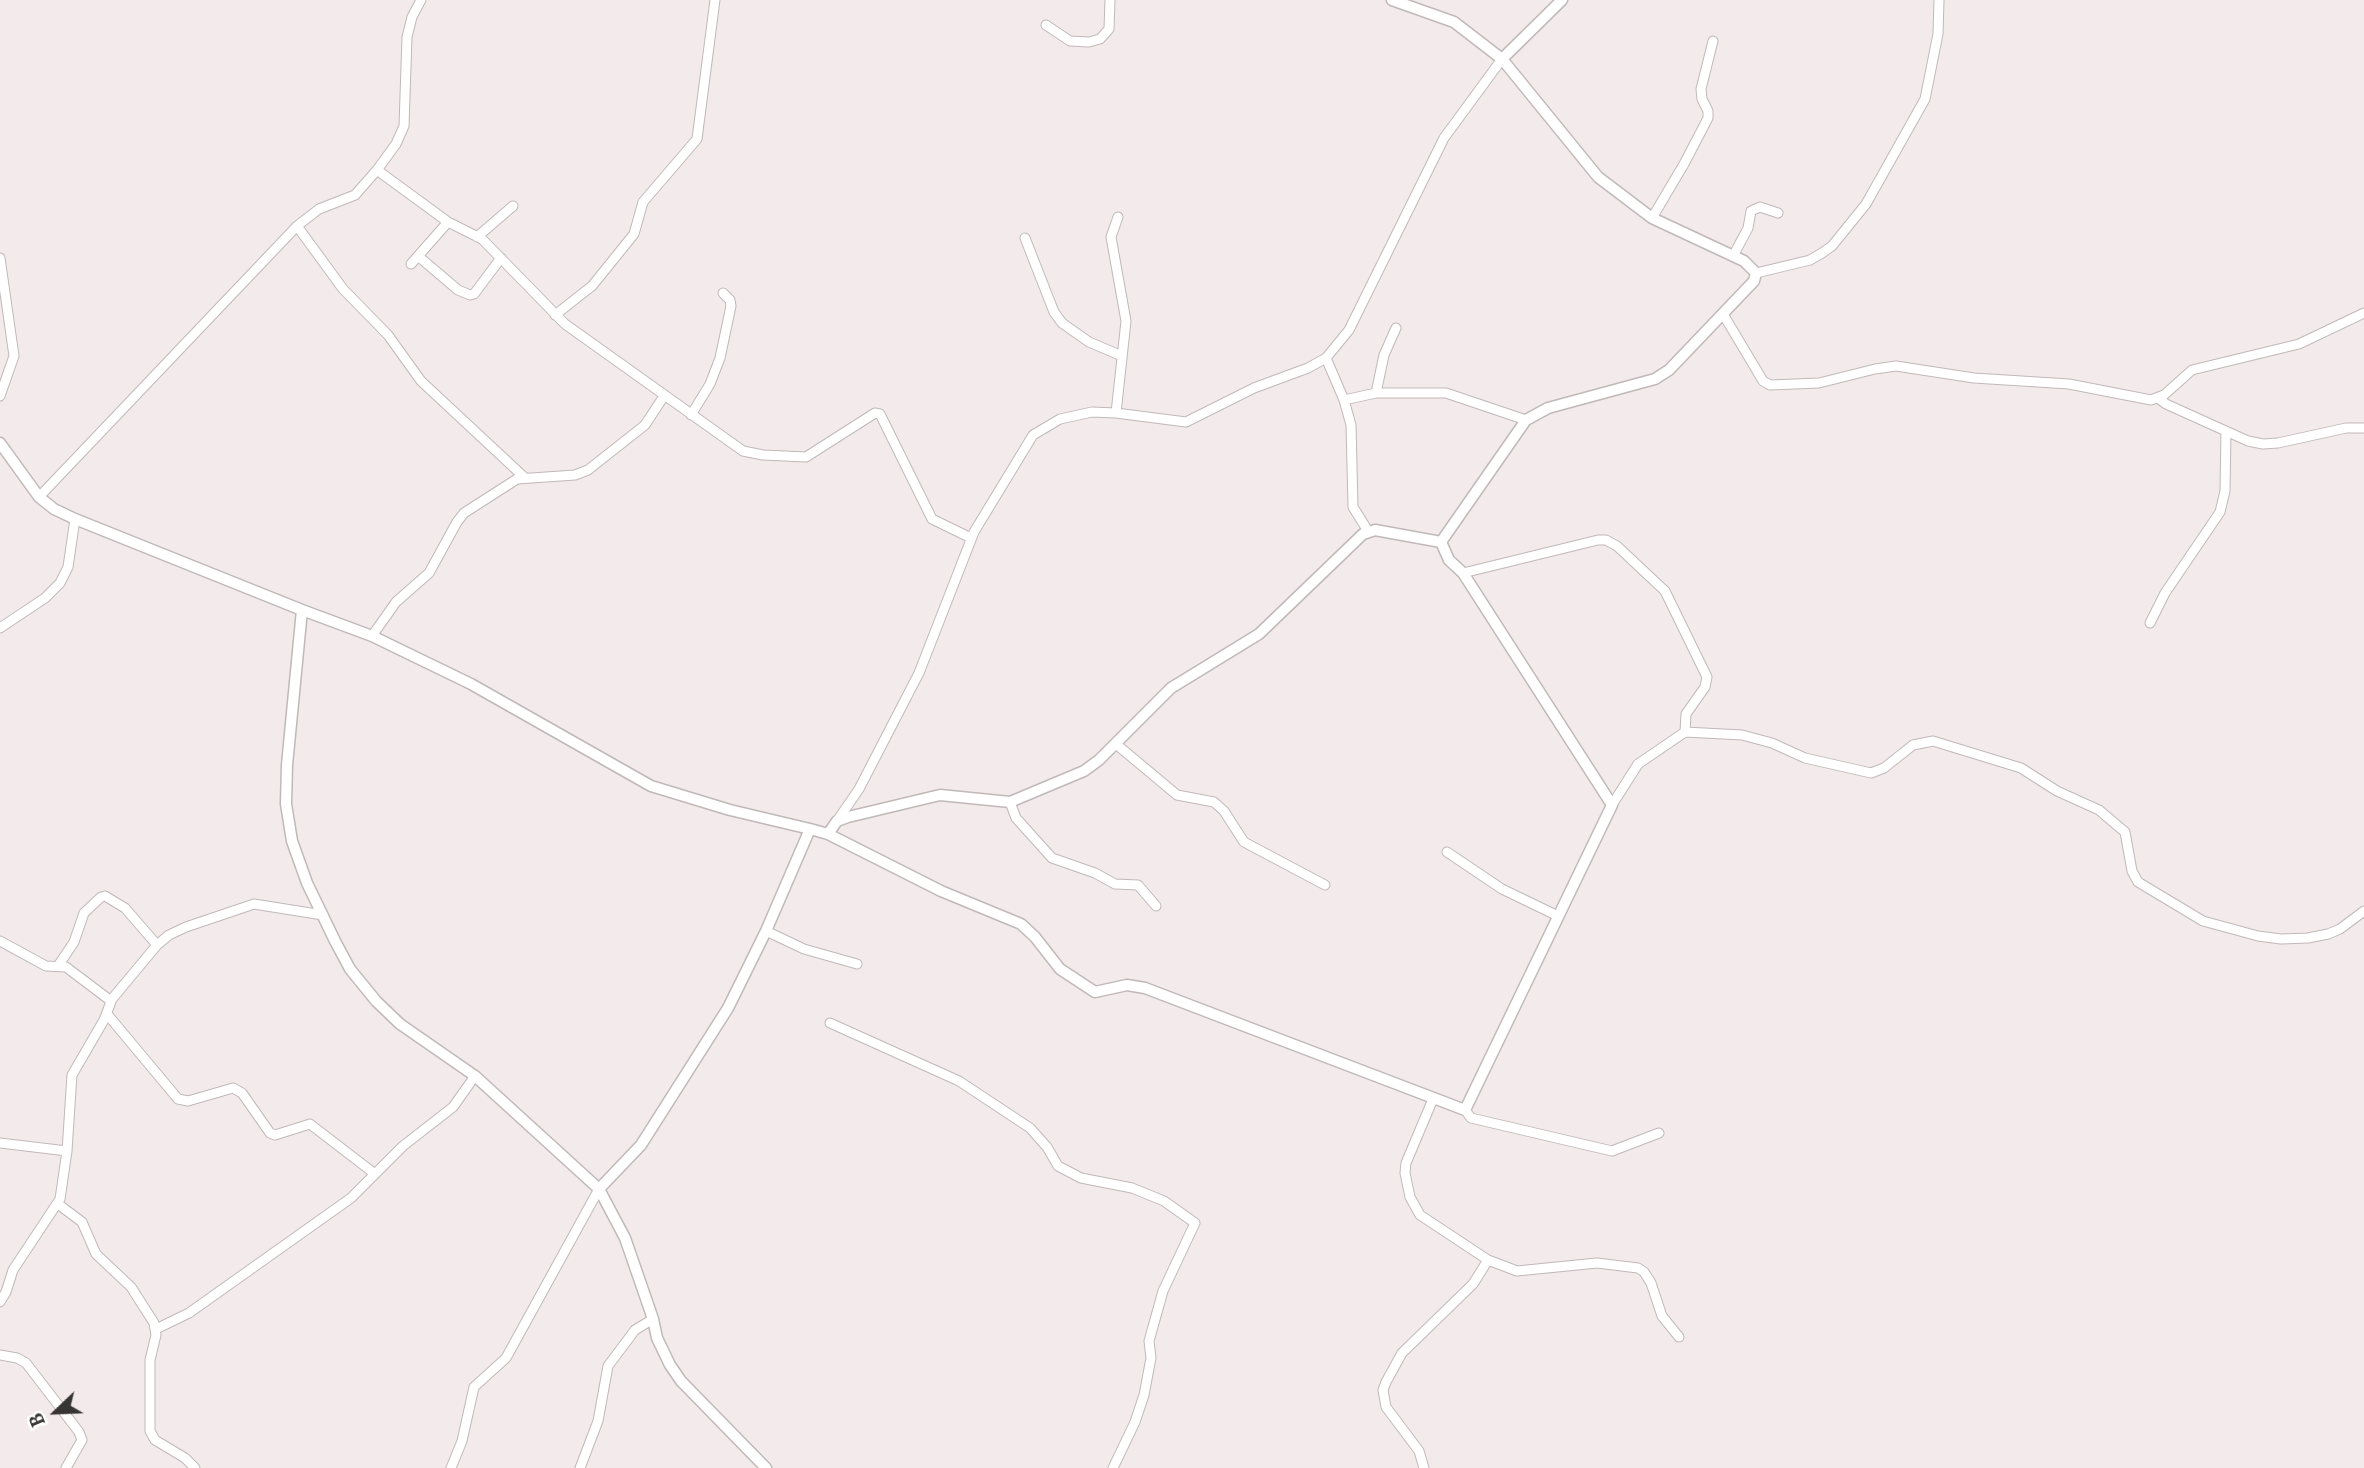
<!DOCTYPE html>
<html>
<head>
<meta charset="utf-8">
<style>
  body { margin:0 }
  #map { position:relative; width:2364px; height:1468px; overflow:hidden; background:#f3eaeb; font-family:Lora,serif }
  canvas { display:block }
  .north { position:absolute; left:21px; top:1377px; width:70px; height:70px; -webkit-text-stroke:5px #fff; paint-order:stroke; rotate:247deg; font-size:19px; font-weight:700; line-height:28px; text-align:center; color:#373434 }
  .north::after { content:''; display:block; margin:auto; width:24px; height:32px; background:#373434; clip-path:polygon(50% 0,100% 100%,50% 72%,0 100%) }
</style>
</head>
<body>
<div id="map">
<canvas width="2364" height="1468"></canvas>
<div class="north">B</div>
</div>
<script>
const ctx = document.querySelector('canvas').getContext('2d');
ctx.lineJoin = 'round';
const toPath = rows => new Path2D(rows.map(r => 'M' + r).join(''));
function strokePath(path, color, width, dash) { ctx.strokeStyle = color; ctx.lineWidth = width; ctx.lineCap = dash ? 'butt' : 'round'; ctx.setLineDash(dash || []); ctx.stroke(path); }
const minor = toPath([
  [1046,25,1070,41,1089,42,1100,39,1109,29,1110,0],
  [377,170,448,222,482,239,565,324,743,451,763,455,806,457,875,413,880,414,932,519,971,538],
  [1652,218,1684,164,1708,118,1708,111,1702,99,1701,89,1713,41],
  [297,226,343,289,388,335,421,381,524,477],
  [477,237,513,206],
  [1025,238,1054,312,1062,323,1089,342,1122,356],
  [418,256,458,290,470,295,474,294,501,258],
  [1733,256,1748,228,1751,211,1760,207,1778,213],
  [0,258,14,356,0,396],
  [411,264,448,222],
  [1756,273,1810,260,1822,253,1832,246,1866,204,1925,99,1938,34,1939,0],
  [1723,314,1763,381,1770,385,1819,383,1875,369,1896,366,1974,378,2069,384,2151,400,2164,395,2192,370,2299,344,2364,313],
  [555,315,592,286,634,234,643,202,697,139,715,0],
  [1326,358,1344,400,1351,425,1353,507,1368,531],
  [1376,393,1384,355,1396,328],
  [2158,398,2166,404,2248,441,2263,444,2278,443,2346,428,2364,428],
  [1344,400,1376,393,1446,393,1526,420],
  [1116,413,1126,321,1111,237,1118,217],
  [691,415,710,384,720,358,731,306,730,300,723,293],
  [39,497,297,226,319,209,355,195,377,170,396,144,404,126,407,37,412,17,421,0],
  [1463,573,1598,540,1606,540,1617,546,1665,591,1707,677,1705,687,1686,714,1685,732],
  [2150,623,2165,593,2220,512,2225,491,2226,431],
  [0,628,45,598,60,583,68,567,75,519],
  [372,636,396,602,429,573,457,522,464,513,517,479,575,475,588,470,645,425,664,396],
  [1116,744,1177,795,1214,802,1224,811,1244,842,1325,885],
  [1010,802,1016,818,1052,858,1095,873,1115,884,1138,885,1156,906],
  [1612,805,1638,764,1685,732,1742,735,1772,743,1805,758,1871,773,1884,768,1913,745,1933,741,2021,768,2057,791,2099,810,2125,832,2132,871,2138,882,2203,921,2258,936,2281,939,2308,938,2328,934,2340,929,2364,911],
  [837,821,859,789,919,673,974,532,1033,435,1060,419,1092,412,1116,413,1186,422,1254,388,1308,368,1326,358,1349,330,1444,138,1502,59],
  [1447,852,1502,889,1558,916],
  [766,931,804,949,857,964],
  [0,941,46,966,66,967,111,1001],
  [58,966,74,942,84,913,101,897,105,896,125,908,157,945],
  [107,1014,178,1099,188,1101,233,1088,242,1093,270,1133,275,1135,310,1124,375,1174],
  [830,1023,959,1081,1030,1128,1047,1147,1058,1166,1081,1178,1132,1188,1164,1201,1195,1223,1163,1291,1149,1341,1151,1358,1144,1395,1135,1422,1113,1468],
  [1433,1099,1406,1163,1405,1173,1410,1197,1420,1215,1488,1260,1517,1271,1597,1263,1638,1268,1644,1272,1651,1283,1662,1316,1679,1337],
  [1465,1110,1471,1118,1612,1151,1659,1133],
  [0,1143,67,1151],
  [58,1204,82,1222,96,1254,131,1287,154,1323,156,1335,150,1360,150,1431,155,1440,185,1458,195,1468],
  [0,1302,6,1292,13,1270,60,1199,67,1151,72,1075,104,1020,112,999,157,945,169,935,186,927,254,904,323,915],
  [156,1329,189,1313,351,1198,403,1146,453,1107,475,1076],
  [0,1355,17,1358,26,1363,79,1432,82,1440,66,1468],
  [451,1468,462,1441,474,1387,506,1358,599,1189],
  [580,1468,598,1421,608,1366,635,1330,653,1319],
  [1424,1468,1419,1451,1386,1407,1383,1390,1386,1382,1402,1353,1473,1284,1488,1260]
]);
const tertiary = toPath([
  [1392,0,1454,22,1502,59],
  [0,443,39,497,54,509,75,519,302,610,287,765,286,804,292,841,307,883,335,941,350,969,376,1001,400,1024,475,1076,599,1189,641,1145,728,1008,766,931,810,829,828,834,941,891,1021,924,1035,937,1060,969,1095,992,1127,985,1145,988,1465,1110,1612,805,1463,573,1449,560,1441,542,1526,420,1548,408,1655,379,1669,370,1754,281,1756,273,1744,261,1652,218,1598,177,1502,59,1562,0],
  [302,610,372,636,471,684,651,786,730,810,810,829],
  [828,834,837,821,848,817,940,795,1010,802,1084,771,1099,760,1171,688,1259,634,1363,534,1375,530,1441,542],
  [599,1189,625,1238,653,1319,657,1338,670,1365,681,1381,766,1468]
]);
strokePath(minor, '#c1b8b9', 11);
strokePath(tertiary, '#c1b8b9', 13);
strokePath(minor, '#fff', 9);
strokePath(tertiary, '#fff', 10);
</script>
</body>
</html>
